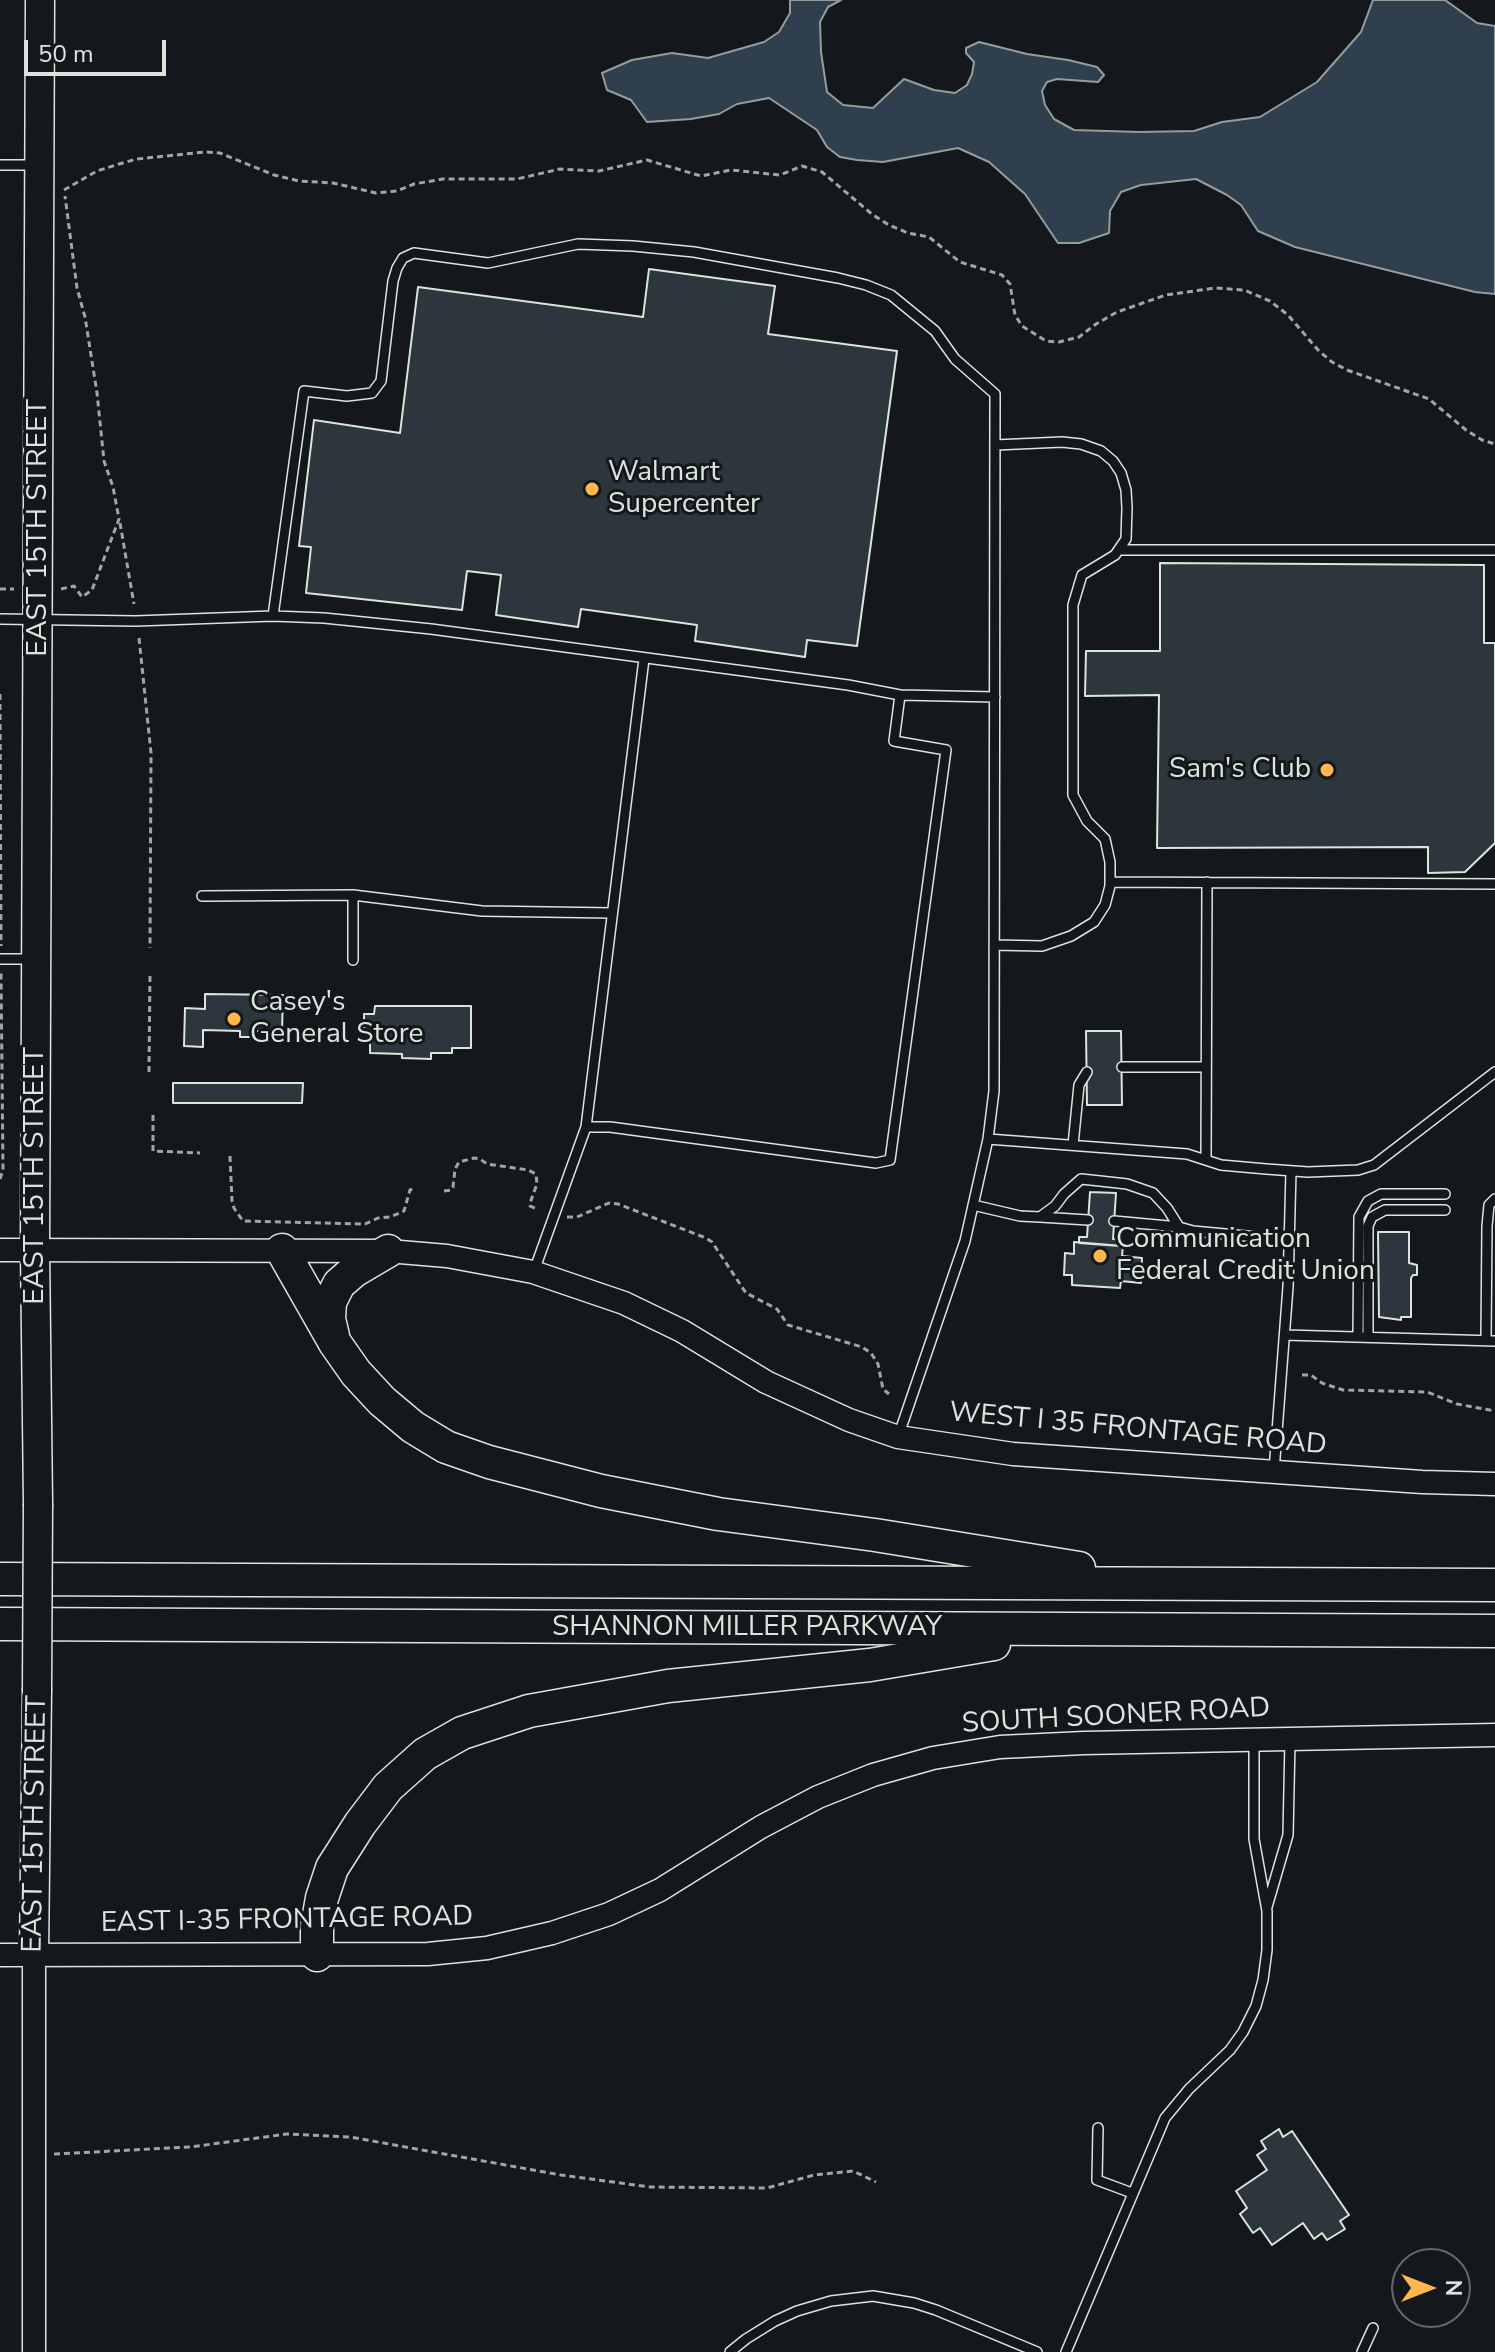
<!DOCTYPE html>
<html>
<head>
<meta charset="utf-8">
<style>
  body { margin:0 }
  #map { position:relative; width:1495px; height:2352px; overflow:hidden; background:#14181c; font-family:"Nunito Sans",sans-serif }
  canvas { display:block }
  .north { position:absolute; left:1391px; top:2248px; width:80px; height:80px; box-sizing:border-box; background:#14181c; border:2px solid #626a69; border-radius:50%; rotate:90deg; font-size:22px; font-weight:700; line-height:32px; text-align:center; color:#d8e6dc }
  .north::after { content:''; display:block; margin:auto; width:28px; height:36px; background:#ffb74d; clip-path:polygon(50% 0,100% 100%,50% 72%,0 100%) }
  .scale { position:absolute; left:24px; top:40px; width:142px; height:36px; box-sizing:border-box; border:4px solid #d8e6dc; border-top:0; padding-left:10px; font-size:24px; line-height:28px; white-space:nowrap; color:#d8e6dc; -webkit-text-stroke:6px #14181c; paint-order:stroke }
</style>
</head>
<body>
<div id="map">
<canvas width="1495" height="2352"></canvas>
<div class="north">N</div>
<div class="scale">50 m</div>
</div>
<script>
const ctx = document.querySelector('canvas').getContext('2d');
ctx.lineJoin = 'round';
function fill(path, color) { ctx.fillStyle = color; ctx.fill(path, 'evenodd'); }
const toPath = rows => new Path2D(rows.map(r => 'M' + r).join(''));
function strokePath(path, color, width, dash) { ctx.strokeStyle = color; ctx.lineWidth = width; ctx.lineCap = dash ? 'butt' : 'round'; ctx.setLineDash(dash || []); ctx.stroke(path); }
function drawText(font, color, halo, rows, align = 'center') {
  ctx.font = font + ' "Nunito Sans",sans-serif'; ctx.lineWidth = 6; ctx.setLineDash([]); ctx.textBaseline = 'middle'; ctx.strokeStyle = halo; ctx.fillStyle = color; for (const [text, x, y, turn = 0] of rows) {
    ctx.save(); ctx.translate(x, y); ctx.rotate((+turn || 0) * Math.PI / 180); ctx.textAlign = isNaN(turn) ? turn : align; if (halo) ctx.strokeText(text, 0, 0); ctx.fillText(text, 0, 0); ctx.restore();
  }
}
const water = toPath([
  [790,0,841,0,828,7,820,22,821,52,827,92,843,105,873,108,904,79,934,90,955,93,967,85,972,74,974,62,966,53,966,48,979,42,1027,54,1068,60,1097,67,1104,75,1098,82,1057,79,1047,82,1042,91,1045,105,1054,119,1074,130,1139,132,1194,131,1222,122,1260,117,1317,82,1361,32,1373,0,1445,0,1477,23,1495,26,1495,294,1475,292,1295,247,1258,231,1241,205,1227,195,1196,179,1141,185,1121,192,1110,211,1109,233,1079,243,1058,243,1025,194,989,162,958,148,883,162,857,160,840,157,827,147,817,130,769,98,737,104,719,114,691,119,647,122,631,100,607,90,602,73,632,60,672,53,708,58,764,42,779,32,790,13,790,0]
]);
const building = toPath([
  [649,269,775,286,768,334,897,351,857,646,807,640,805,657,695,641,697,625,581,609,578,627,496,615,501,575,467,571,462,610,306,593,311,547,299,546,314,420,400,433,418,287,643,317,649,269],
  [1160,563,1484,565,1484,643,1495,643,1495,843,1465,872,1428,873,1428,847,1157,848,1159,695,1085,696,1086,651,1160,651,1160,563],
  [205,994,283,995,282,1031,254,1031,254,1037,240,1037,240,1031,203,1030,203,1047,184,1046,185,1008,205,1009,205,994],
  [375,1006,471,1006,471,1048,452,1048,452,1053,431,1053,431,1059,402,1058,402,1054,370,1053,370,1032,364,1032,364,1014,374,1014,375,1006],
  [1086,1031,1121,1031,1122,1105,1087,1105,1086,1031],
  [173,1083,303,1083,302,1103,173,1103,173,1083],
  [1090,1192,1116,1193,1113,1239,1120,1240,1120,1246,1079,1243,1079,1237,1087,1237,1090,1192],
  [1378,1232,1409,1232,1409,1263,1417,1265,1417,1275,1413,1275,1411,1278,1411,1317,1401,1317,1401,1320,1379,1317,1378,1232],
  [1074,1242,1123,1246,1122,1256,1142,1258,1141,1283,1121,1281,1120,1288,1072,1285,1072,1275,1064,1275,1065,1253,1074,1254,1074,1242],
  [1279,2129,1283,2137,1292,2131,1349,2215,1340,2221,1345,2229,1327,2240,1322,2233,1314,2239,1303,2223,1272,2245,1260,2228,1253,2233,1240,2214,1247,2208,1236,2191,1267,2170,1257,2155,1266,2149,1261,2141,1279,2129]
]);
const path = toPath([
  [64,190,97,171,119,164,137,159,205,152,220,153,274,175,299,181,333,183,376,193,397,191,414,184,443,179,517,179,560,169,599,171,647,160,701,176,731,170,780,175,802,166,822,172,873,215,889,225,908,233,929,237,960,262,1002,275,1010,284,1015,315,1022,326,1046,341,1059,342,1079,337,1096,324,1117,312,1166,295,1215,288,1244,290,1270,301,1288,315,1318,350,1332,362,1347,370,1429,399,1466,430,1482,440,1495,444],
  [120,523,134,604],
  [0,589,14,589],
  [61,589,74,586,82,597,92,590,119,519,113,487,104,461,97,393,85,317,77,288,65,196],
  [139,638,151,753,150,948],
  [0,694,1,946],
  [149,1072,150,973],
  [153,1115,153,1151,200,1153],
  [230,1156,232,1201,234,1208,243,1221,365,1224,378,1218,390,1217,404,1211,410,1190,415,1188],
  [0,1179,3,1170,1,973],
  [444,1191,451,1190,453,1187,455,1169,459,1162,474,1158,480,1159,487,1164,528,1170,536,1174,537,1184,530,1203,530,1206,537,1209],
  [567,1217,577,1217,609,1203,618,1204,706,1238,712,1242,746,1293,777,1309,788,1325,862,1347,871,1353,878,1364,883,1389,889,1394],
  [1302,1375,1311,1375,1322,1383,1343,1390,1427,1392,1457,1404,1495,1411],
  [54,2154,190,2147,287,2134,350,2137,561,2175,650,2187,767,2188,814,2175,853,2171,876,2182]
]);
const service = toPath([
  [0,165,36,165],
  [1119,550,1495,550],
  [273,616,304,391,347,396,372,393,381,381,393,281,397,268,403,258,414,253,488,263,578,244,633,246,694,252,838,278,866,285,891,295,935,331,955,359,995,394,994,1091,988,1139,965,1241,898,1437],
  [0,619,136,621,273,616,324,618,431,629,848,685,900,695,995,697],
  [1110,882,1495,884],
  [202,896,353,895,482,911,612,913],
  [994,945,1042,946,1071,936,1094,922,1105,905,1110,886,1110,862,1105,839,1087,821,1073,795,1073,605,1082,575,1115,555,1126,539,1127,508,1126,490,1121,473,1113,461,1101,451,1081,444,1062,442,995,445],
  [0,959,33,959],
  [353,960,353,895],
  [1122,1067,1206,1067],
  [586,1127,610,1127,876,1163,890,1160,946,750,894,741,900,695],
  [988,1139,1187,1154,1221,1165,1266,1169,1308,1172,1358,1170,1374,1165,1495,1072],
  [1073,1145,1079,1085,1087,1072],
  [1206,1160,1207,882],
  [973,1205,1020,1216,1040,1217,1055,1206,1064,1194,1081,1179,1100,1181,1127,1184,1153,1193,1167,1208,1179,1227,1193,1231,1289,1240],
  [1040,1217,1088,1220],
  [1114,1221,1179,1227],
  [534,1271,586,1127,644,659],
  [1285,1335,1495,1341],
  [1358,1337,1359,1217,1368,1201,1381,1194,1445,1194],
  [1368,1337,1368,1226,1372,1217,1385,1210,1445,1210],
  [1486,1340,1487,1226,1489,1205,1495,1199],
  [1274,1471,1288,1287,1291,1171],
  [1267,1907,1288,1835,1290,1741],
  [1098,2128,1097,2180,1132,2193],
  [730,2352,746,2339,775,2321,797,2311,831,2301,873,2296,914,2303,936,2310,1037,2352],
  [1066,2352,1165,2118,1189,2089,1230,2050,1243,2032,1256,2006,1263,1980,1267,1950,1267,1911,1254,1839,1254,1740],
  [1362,2352,1373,2328]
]);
const tertiary = toPath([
  [0,1250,388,1251,447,1256,533,1272,624,1303,682,1331,766,1382,849,1420,898,1437,1013,1454,1422,1482,1495,1484],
  [0,1955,428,1954,487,1948,552,1933,609,1914,660,1890,761,1827,818,1797,873,1775,933,1758,1000,1747,1084,1743,1495,1735],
  [34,2352,34,1955]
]);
const primary = toPath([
  [38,1504,35,1250,40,0],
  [34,1955,37,1691]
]);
const motorway = toPath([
  [282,1250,335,1343,356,1373,382,1401,413,1427,446,1447,489,1462,601,1491,718,1514,875,1535,1079,1568],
  [333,1336,329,1319,330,1302,339,1284,354,1271,388,1251],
  [0,1579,1495,1585],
  [0,1624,1495,1631],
  [317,1955,317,1926,322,1898,332,1868,360,1824,388,1787,425,1754,462,1733,529,1711,668,1686,870,1665,994,1644]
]);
const primaryBridge = toPath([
  [37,1691,38,1504]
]);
const markers = [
  [592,489,8,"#ffb74d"],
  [1327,770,8,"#ffb74d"],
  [234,1019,8,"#ffb74d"],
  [1100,1256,8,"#ffb74d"]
];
const poiNames = [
  ["Walmart",608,473],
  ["Supercenter",608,505],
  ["Sam's Club",1311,770,"right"],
  ["Casey's",250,1003],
  ["General Store",250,1035],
  ["Communication",1116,1240],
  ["Federal Credit Union",1116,1272]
];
const streetNames = [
  ["EAST 15TH STREET",39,528,-90],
  ["EAST 15TH STREET",36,1176,-90],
  ["WEST I 35 FRONTAGE ROAD",1138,1430,5],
  ["SHANNON MILLER PARKWAY",747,1628],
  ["SOUTH SOONER ROAD",1116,1717,-3],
  ["EAST 15TH STREET",36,1824,-89],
  ["EAST I-35 FRONTAGE ROAD",287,1921,-1]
];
fill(water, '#2f3f4d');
strokePath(water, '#939e99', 2);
fill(building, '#2c363c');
strokePath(building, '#d8e6dc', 2);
strokePath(service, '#d8e6dc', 12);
strokePath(tertiary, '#d8e6dc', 25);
strokePath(primary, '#d8e6dc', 31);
strokePath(motorway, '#d8e6dc', 35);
strokePath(path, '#9da8a2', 3, [6, 4]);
strokePath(service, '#14181c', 9);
strokePath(tertiary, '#14181c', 22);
strokePath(primary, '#14181c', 28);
strokePath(motorway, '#14181c', 32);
strokePath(primaryBridge, '#d8e6dc', 31, []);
strokePath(primaryBridge, '#14181c', 28);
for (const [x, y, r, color] of markers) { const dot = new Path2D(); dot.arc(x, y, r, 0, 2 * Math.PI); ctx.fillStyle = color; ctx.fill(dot); strokePath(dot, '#14181c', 3); }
drawText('28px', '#d8e6dc', '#14181c', poiNames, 'left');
drawText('28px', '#d8e6dc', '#14181c', streetNames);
</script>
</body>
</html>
